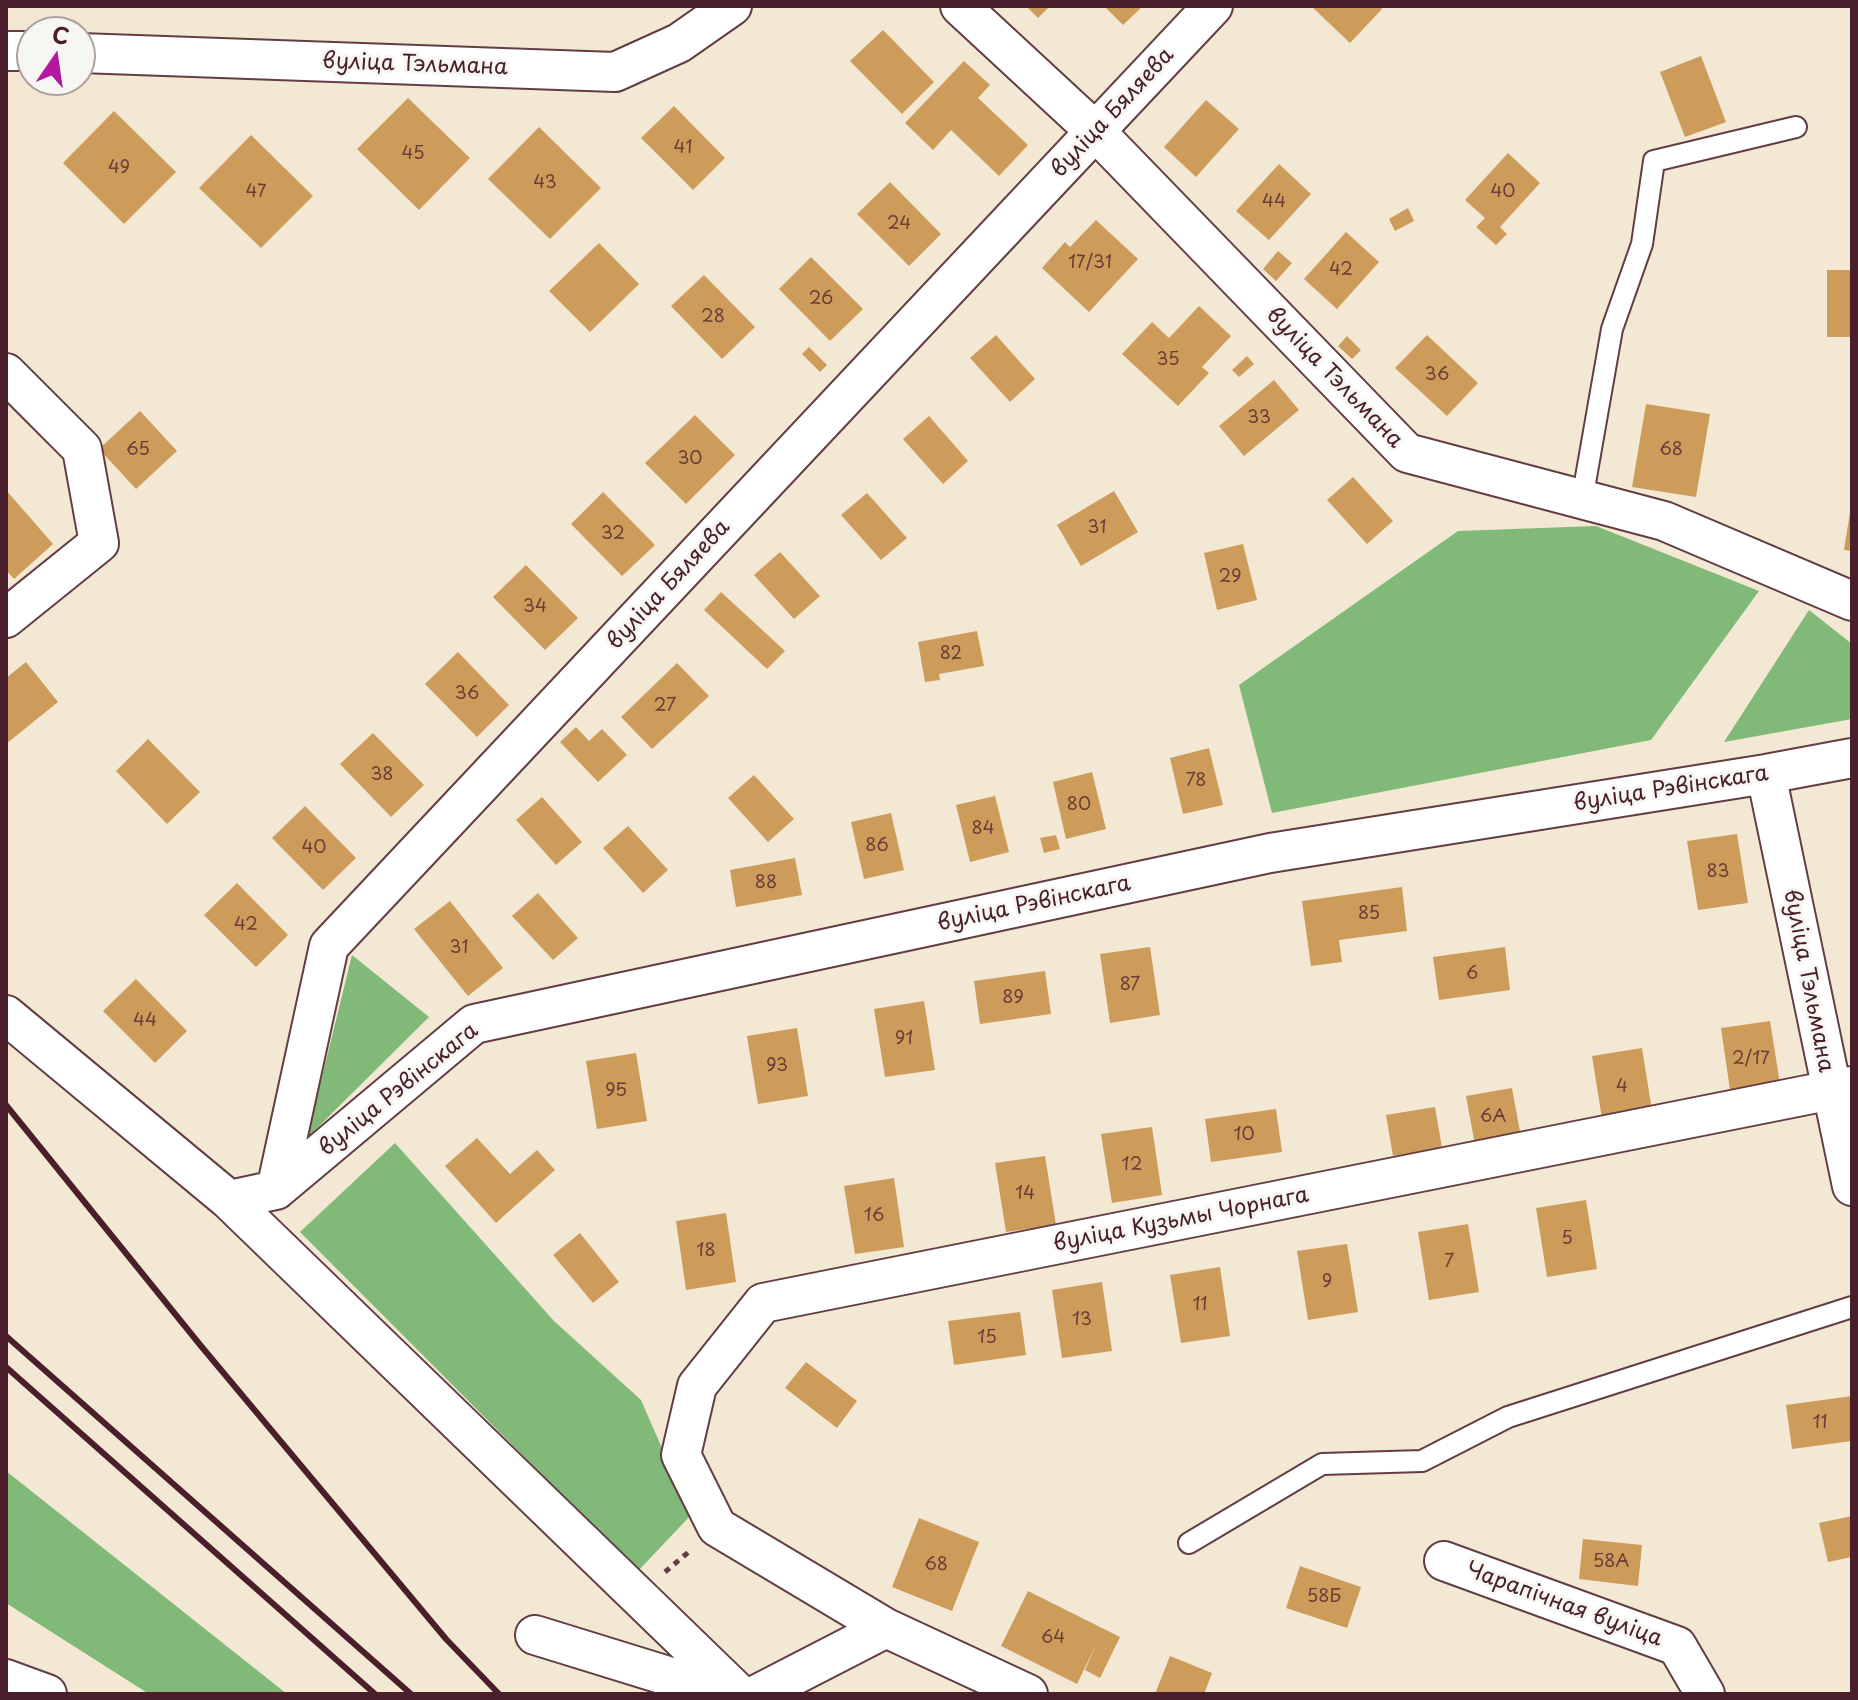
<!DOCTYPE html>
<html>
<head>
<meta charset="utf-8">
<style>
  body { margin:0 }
  #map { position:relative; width:1858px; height:1700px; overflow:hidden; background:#f3e8d4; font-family:"Playpen Sans",sans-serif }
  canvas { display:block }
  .frame { position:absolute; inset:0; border:8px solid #4a1f2b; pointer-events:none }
  .north { position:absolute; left:16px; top:16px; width:80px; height:80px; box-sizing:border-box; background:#f6f6f2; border:2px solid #b1a0a2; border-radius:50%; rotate:13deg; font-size:22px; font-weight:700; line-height:32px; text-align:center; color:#4a1f2b }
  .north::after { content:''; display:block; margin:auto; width:28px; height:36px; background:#b5179e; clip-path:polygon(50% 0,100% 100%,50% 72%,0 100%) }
</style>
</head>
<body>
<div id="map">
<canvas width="1858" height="1700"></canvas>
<div class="frame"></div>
<div class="north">С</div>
</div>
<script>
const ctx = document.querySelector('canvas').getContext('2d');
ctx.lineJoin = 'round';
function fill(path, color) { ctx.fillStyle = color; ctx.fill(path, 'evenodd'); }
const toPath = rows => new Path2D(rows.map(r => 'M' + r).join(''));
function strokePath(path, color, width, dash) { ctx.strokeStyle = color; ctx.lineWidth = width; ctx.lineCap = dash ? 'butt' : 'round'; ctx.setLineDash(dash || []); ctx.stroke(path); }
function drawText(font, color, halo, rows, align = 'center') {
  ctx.font = font + ' "Playpen Sans",sans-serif'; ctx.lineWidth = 6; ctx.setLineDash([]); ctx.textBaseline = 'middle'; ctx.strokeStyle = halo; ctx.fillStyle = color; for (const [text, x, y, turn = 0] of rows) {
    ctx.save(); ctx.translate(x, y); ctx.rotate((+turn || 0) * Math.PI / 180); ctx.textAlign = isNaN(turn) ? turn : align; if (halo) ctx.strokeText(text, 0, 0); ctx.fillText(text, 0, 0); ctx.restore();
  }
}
const forest = toPath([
  [1596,526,1759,591,1651,740,1272,813,1239,685,1458,531],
  [1809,610,1852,644,1852,719,1724,742],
  [352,955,429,1017,307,1138],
  [395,1143,554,1321,641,1400,691,1515,638,1571,300,1232],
  [6,1471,287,1694,149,1694,6,1603]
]);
const building = toPath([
  [1026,6,1050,6,1038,18],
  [1104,6,1143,6,1123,25],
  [1311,6,1379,6,1382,9,1350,43],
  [883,30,934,82,902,114,850,61],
  [1701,56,1726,122,1685,137,1660,72],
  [964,61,990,85,978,98,1028,145,999,176,951,130,933,150,905,123],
  [408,98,470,158,419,210,357,149],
  [1206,100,1239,129,1196,177,1164,147],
  [674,106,725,158,693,190,641,138],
  [114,111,176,172,124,224,63,163],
  [539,127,601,188,550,239,488,179],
  [251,135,313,196,261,248,199,188],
  [1508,153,1540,183,1500,227,1507,234,1496,245,1476,227,1485,218,1465,200],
  [1279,164,1311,194,1269,240,1236,211],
  [890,182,941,234,909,266,857,214],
  [1408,208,1414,221,1395,231,1389,219],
  [1096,220,1138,259,1089,312,1042,268,1065,242,1070,247],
  [1346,232,1379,262,1337,309,1304,279],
  [599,243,639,284,590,332,549,291],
  [1278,251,1292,263,1276,281,1263,269],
  [811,257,863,309,830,341,779,289],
  [1827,270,1852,270,1852,337,1827,337],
  [704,275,755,327,722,359,671,306],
  [1199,306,1231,336,1202,367,1209,373,1178,406,1122,354,1152,322,1169,338],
  [996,335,1035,379,1010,402,970,358],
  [1427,335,1478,383,1447,416,1395,368],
  [1347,336,1361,350,1352,359,1338,346],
  [809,347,827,365,820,372,802,354],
  [1247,356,1254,364,1239,377,1232,370],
  [1274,380,1299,410,1244,456,1219,426],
  [1646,404,1710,414,1696,497,1632,487],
  [140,411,177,451,136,489,99,449],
  [695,415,735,455,686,504,645,463],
  [929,416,968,461,943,484,903,439],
  [1353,477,1393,521,1367,544,1327,500],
  [6,490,53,544,14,579,6,570],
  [1114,491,1138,532,1081,566,1057,525],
  [603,492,655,545,622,576,571,524],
  [867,493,907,538,881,560,841,515],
  [1850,512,1852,512,1852,551,1844,550],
  [1243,544,1257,600,1217,610,1204,553],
  [780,552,820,596,794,619,754,575],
  [526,565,578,618,545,650,493,597],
  [721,592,785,651,767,669,704,610],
  [977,631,984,666,939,674,940,680,925,682,918,642],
  [458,652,509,705,477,737,425,684],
  [26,662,58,702,6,744,6,678],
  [677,663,709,696,652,749,621,717],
  [576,727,589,741,602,729,627,755,598,782,560,742],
  [373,733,424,785,391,817,340,764],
  [148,739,200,792,167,824,116,771],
  [1209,748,1223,805,1183,814,1170,758],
  [1092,772,1106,829,1066,839,1053,782],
  [754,775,794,819,768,842,728,798],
  [995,796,1009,852,970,862,956,805],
  [542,797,582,842,556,865,516,820],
  [305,806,356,858,323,890,272,838],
  [891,813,904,870,864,879,851,822],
  [628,826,668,870,643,893,603,848],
  [1737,834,1748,903,1698,910,1687,841],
  [1056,835,1060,849,1044,853,1040,838],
  [795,858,802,895,736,907,730,870],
  [237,883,288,935,256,967,204,915],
  [1402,887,1407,931,1339,940,1342,962,1311,966,1302,901],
  [538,893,578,938,553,960,512,916],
  [450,901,503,968,468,996,414,929],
  [1150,947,1160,1015,1110,1023,1100,954],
  [1505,947,1510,990,1439,1000,1433,957],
  [1045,971,1051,1014,980,1024,974,981],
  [136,979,187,1031,155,1063,103,1011],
  [924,1001,935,1070,885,1077,874,1009],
  [1770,1021,1781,1090,1731,1097,1721,1028],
  [797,1028,808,1096,758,1104,747,1036],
  [1642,1048,1653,1117,1603,1125,1592,1056],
  [636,1053,647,1121,597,1129,586,1061],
  [1512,1088,1521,1137,1475,1145,1466,1096],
  [1435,1107,1442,1148,1393,1156,1386,1115],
  [1276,1109,1282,1152,1211,1162,1205,1119],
  [1152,1127,1162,1195,1112,1203,1101,1134],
  [477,1138,510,1174,537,1150,555,1170,496,1223,445,1166],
  [1045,1156,1056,1225,1006,1232,995,1163],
  [894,1178,904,1247,855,1254,844,1186],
  [1586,1200,1597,1269,1547,1277,1536,1208],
  [726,1213,736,1282,686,1290,676,1221],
  [1468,1224,1479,1292,1429,1300,1418,1232],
  [580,1233,619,1282,593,1303,553,1255],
  [1347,1244,1358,1312,1308,1320,1297,1251],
  [1220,1267,1230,1336,1181,1343,1170,1275],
  [1102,1282,1112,1351,1062,1358,1052,1290],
  [1020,1312,1026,1355,954,1365,948,1321],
  [806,1362,857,1401,837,1428,785,1388],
  [1852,1396,1852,1441,1792,1449,1786,1405],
  [1852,1516,1852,1557,1828,1562,1819,1523],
  [919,1518,979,1542,952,1611,892,1587],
  [1583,1539,1642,1545,1638,1586,1579,1579],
  [1300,1566,1361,1587,1347,1628,1286,1608],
  [1028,1591,1120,1637,1100,1678,1085,1670,1097,1643,1077,1684,1001,1646],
  [1170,1656,1212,1673,1204,1694,1155,1694]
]);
const path = toPath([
  [665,1572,691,1550]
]);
const service = toPath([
  [1582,500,1612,329,1642,244,1654,161,1796,127],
  [1189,1543,1322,1464,1422,1461,1508,1417,1852,1307]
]);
const minor = toPath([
  [960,6,1096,132,1407,453,1664,521,1852,601],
  [6,51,32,51],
  [80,53,615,72,679,43,732,6],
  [6,373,82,449,99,543,6,618],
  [1766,774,1852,1186],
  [6,1015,229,1200,739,1694],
  [276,1190,474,1024,1270,853,1766,774,1852,758],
  [229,1200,276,1190,329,946,1213,6],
  [1444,1561,1677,1646,1705,1694],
  [535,1635,726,1694],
  [6,1679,47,1694],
  [758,1694,886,1628],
  [1028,1694,886,1628,717,1527,681,1455,697,1386,763,1303,1852,1086]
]);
const rail = toPath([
  [6,1105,201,1346,446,1639,499,1694],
  [6,1336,411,1694],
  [6,1367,375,1694]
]);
const numberNames = [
  ["41",683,148],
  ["45",413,154],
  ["49",119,168],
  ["43",545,183],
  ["47",256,192],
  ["40",1503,192],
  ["44",1274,202],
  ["24",899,224],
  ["17/31",1090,263],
  ["42",1341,270],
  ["26",821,299],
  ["28",713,317],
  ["35",1168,360],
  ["36",1437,375],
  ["33",1259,418],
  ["65",138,450],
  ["68",1671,450],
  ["30",690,459],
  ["31",1097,528],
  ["32",613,534],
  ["29",1230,577],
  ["34",535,607],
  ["82",951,654],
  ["36",467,694],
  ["27",665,706],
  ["38",382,775],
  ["78",1196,781],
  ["80",1079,805],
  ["84",983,829],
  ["86",877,846],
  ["40",314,848],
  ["83",1718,872],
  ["88",766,883],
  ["85",1369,914],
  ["42",246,925],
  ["31",459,948],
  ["6",1472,974],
  ["87",1130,985],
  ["89",1013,998],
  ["44",145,1021],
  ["91",904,1039],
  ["2/17",1751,1059],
  ["93",777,1066],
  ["4",1622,1087],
  ["95",616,1091],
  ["6А",1493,1117],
  ["10",1244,1135],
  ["12",1132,1165],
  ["14",1025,1194],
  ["16",874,1216],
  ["5",1567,1239],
  ["18",706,1251],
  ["7",1449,1262],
  ["9",1327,1282],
  ["11",1200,1305],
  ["13",1082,1320],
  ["15",987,1338],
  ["11",1820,1423],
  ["58А",1611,1562],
  ["68",936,1565],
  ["58Б",1324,1597],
  ["64",1053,1638]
];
const streetNames = [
  ["вуліца Тэльмана",415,65,2],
  ["вуліца Бяляева",1113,113,-47],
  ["вуліца Тэльмана",1334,378,46],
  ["вуліца Бяляева",669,585,-47],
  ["вуліца Рэвінскага",1671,789,-9],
  ["вуліца Рэвінскага",1034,904,-12],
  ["вуліца Тэльмана",1808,981,79],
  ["вуліца Рэвінскага",399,1090,-39],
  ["вуліца Кузьмы Чорнага",1181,1220,-11],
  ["Чарапічная вуліца",1564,1605,20]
];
fill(forest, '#80b978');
fill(building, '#cd9c5b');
strokePath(service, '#633d44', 24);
strokePath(minor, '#633d44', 42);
strokePath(path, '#633d44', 5, [6, 6]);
strokePath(service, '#fff', 20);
strokePath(minor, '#fff', 38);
strokePath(rail, '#4a1f2b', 6);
drawText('18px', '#6b3e37', null, numberNames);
drawText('22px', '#4a1f2b', '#f6f6f2', streetNames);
</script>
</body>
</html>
